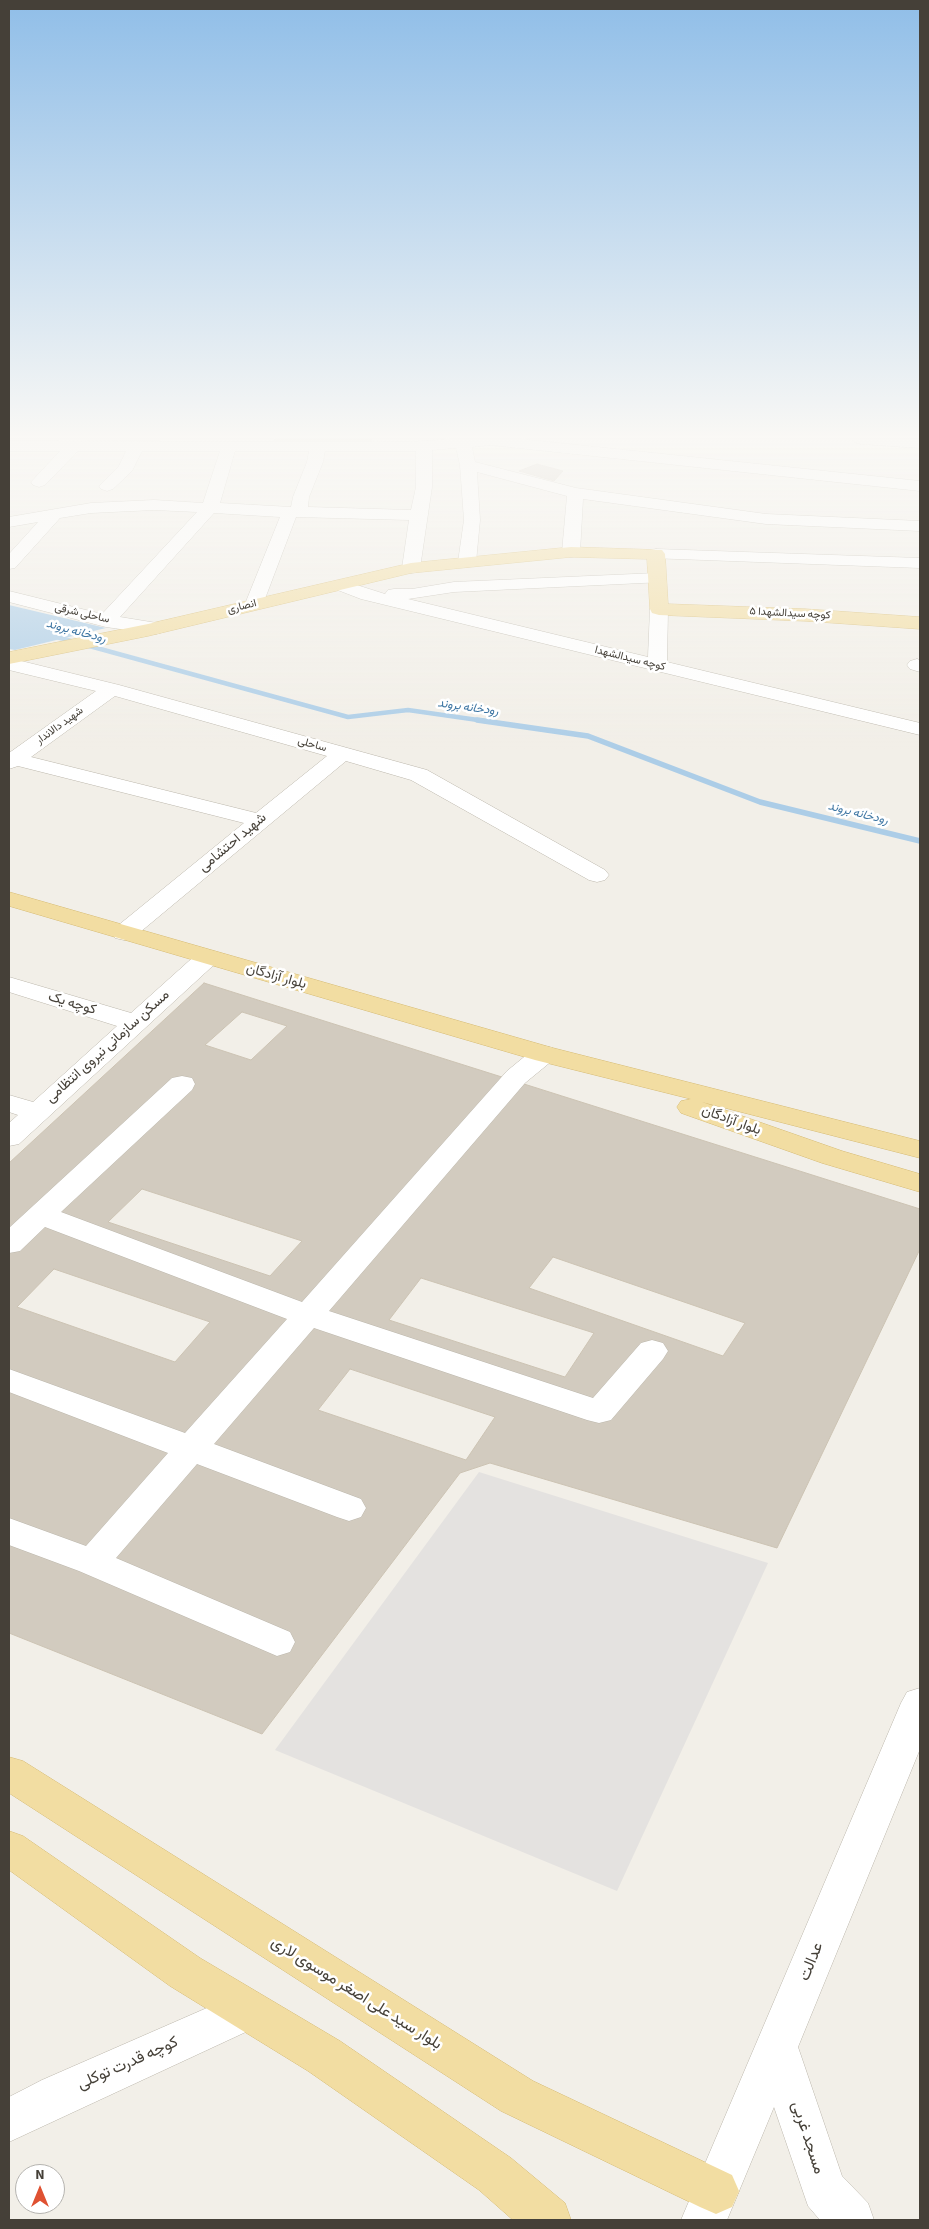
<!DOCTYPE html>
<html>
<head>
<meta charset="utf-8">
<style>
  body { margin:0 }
  #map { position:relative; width:929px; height:2229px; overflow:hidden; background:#f2efe8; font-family:"Source Sans 3",sans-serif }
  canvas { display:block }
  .frame { position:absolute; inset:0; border:10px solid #454038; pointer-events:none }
  .north { position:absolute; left:15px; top:2164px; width:50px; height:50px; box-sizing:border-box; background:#fff; border:1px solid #b5b3af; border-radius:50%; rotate:0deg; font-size:14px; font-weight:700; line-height:20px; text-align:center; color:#454038 }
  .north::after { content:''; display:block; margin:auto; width:18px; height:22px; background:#df5132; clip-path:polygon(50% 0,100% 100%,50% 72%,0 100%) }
</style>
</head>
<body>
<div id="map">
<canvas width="929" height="2229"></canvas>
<div class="frame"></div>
<div class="north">N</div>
</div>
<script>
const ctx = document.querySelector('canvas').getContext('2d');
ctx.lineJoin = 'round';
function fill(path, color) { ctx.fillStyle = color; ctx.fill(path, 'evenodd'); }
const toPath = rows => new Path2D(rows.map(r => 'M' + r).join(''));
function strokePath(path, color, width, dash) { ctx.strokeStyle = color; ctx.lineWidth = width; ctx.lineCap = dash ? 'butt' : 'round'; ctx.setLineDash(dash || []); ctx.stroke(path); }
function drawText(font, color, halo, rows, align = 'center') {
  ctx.font = font + ' "Source Sans 3",Vazirmatn,sans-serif'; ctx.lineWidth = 5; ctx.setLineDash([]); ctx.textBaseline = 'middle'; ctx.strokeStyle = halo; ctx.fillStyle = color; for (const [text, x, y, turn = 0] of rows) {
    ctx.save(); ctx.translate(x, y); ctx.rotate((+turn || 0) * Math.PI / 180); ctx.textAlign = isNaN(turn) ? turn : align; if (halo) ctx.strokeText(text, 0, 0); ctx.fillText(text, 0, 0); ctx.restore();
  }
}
const parking = toPath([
  [479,1472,768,1563,617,1891,275,1750]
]);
const water = toPath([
  [9,605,106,628,15,650,9,649]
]);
const streamFar1 = toPath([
  [53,636,348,717,408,710,485,721]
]);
const stream = toPath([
  [477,720,588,736,760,802,920,841]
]);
const building = toPath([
  [275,439,372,439,369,445,273,443,275,439],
  [537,464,563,471,554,481,519,471,537,464],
  [204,983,920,1209,920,1249,777,1548,490,1463,460,1473,262,1734,9,1633,9,1163,204,983],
  [242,1012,287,1026,251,1060,205,1045,242,1012],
  [142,1189,302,1241,270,1276,108,1222,142,1189],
  [553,1257,745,1323,723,1356,529,1288,553,1257],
  [54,1269,210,1322,175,1362,17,1307,54,1269],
  [421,1278,594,1333,565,1377,389,1320,421,1278],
  [350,1369,495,1417,466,1460,318,1410,350,1369]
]);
const minor = toPath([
  [451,439,521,439,920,481,920,491,490,445,472,447,475,462,576,488,766,514,920,521,920,531,766,524,583,499,580,552,577,556,571,557,565,556,562,552,567,496,477,472,480,520,476,562,473,566,467,567,461,566,458,562,464,520,460,465,456,448,432,450,432,487,420,568,417,572,411,573,405,572,402,568,409,520,296,517,263,604,261,608,254,610,247,608,245,604,280,517,214,513,120,617,163,624,165,628,163,632,156,634,106,627,9,602,9,591,102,614,197,512,154,510,91,513,60,518,15,568,9,569,9,554,38,522,9,527,9,517,91,503,154,500,203,503,220,451,142,451,132,471,113,489,107,491,101,489,99,486,119,466,126,451,78,451,45,485,39,487,33,485,31,482,60,451,9,451,9,441,409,442,451,439],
  [235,451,309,451,307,462,293,497,291,507,220,503,235,451],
  [325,451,416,451,416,487,411,510,308,507,309,497,323,462,325,451],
  [852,439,920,439,920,448,860,444,854,442,852,439],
  [656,549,920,558,920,568,650,558,647,554,650,550,656,549],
  [657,573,663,574,666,578,663,582,454,592,408,599,648,657,650,609,652,605,659,603,666,605,668,609,667,662,920,723,920,735,361,599,335,589,332,585,335,581,341,580,385,594,388,590,394,589,412,589,454,582,657,573],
  [9,658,119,685,427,770,605,870,609,875,605,880,597,882,589,880,411,780,346,761,133,938,124,940,115,938,112,933,115,928,244,823,18,766,9,769,9,753,96,691,9,670,9,658],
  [115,696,327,756,256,813,31,757,115,696],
  [917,659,920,660,920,672,910,669,907,665,910,661,917,659],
  [208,950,217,952,220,957,217,962,19,1144,9,1146,9,1123,18,1115,9,1112,9,1095,33,1102,117,1026,9,992,9,977,131,1013,199,952,208,950],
  [544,1046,553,1048,557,1054,553,1060,525,1083,329,1311,593,1398,641,1343,652,1340,663,1343,668,1351,663,1359,611,1420,599,1423,587,1420,314,1328,214,1444,361,1499,366,1508,361,1517,349,1521,337,1517,197,1464,116,1558,290,1632,295,1642,290,1652,277,1656,79,1571,9,1545,9,1518,86,1546,168,1453,9,1392,9,1369,185,1433,287,1319,45,1227,20,1251,9,1253,9,1228,172,1078,182,1076,192,1078,195,1084,192,1090,61,1212,302,1302,507,1071,535,1048,544,1046],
  [920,1688,920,1749,798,2047,842,2176,868,2203,874,2220,820,2220,808,2206,774,2107,727,2220,681,2220,901,1703,907,1692,920,1688],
  [248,1990,263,1996,270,2010,263,2024,9,2142,9,2097,42,2080,248,1990]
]);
const major = toPath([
  [571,547,662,550,665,554,668,604,805,609,920,617,920,629,805,621,659,615,652,613,650,609,647,559,571,557,411,573,148,636,9,664,9,652,148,624,411,563,571,547],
  [9,892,553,1048,920,1141,920,1158,702,1102,842,1151,920,1174,920,1192,822,1163,681,1113,677,1107,681,1101,691,1099,535,1060,9,906,9,892],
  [9,1757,23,1761,533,2081,732,2175,739,2191,732,2207,716,2214,700,2207,501,2111,9,1793,9,1757],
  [9,1831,23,1836,200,1958,340,2041,511,2158,565,2203,571,2220,513,2220,479,2190,308,2071,170,1986,9,1870,9,1831]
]);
const farStreetnames = [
  ["انصاری",242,607,-14],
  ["ساحلی شرقی",82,614,13],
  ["کوچه سیدالشهدا ۵",790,614,3],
  ["کوچه سیدالشهدا",630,659,14],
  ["شهید دالاندار",60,726,-36],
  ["ساحلی",312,745,16]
];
const farWaternames = [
  ["رودخانه بروند",76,632,15],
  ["رودخانه بروند",468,708,8],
  ["رودخانه بروند",858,814,14]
];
const streetNames = [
  ["شهید احتشامی",233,843,-40],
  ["بلوار آزادگان",276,977,16],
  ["کوچه یک",72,1004,17],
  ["مسکن سازمانی نیروی انتظامی",108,1047,-42],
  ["بلوار آزادگان",731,1121,20]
];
const nearStreetnames = [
  ["عدالت",812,1962,-68],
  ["بلوار سید علی اصغر موسوی لاری",356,1994,32],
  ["کوچه قدرت توکلی",128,2064,-24],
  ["مسجد غربی",807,2138,72]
];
fill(parking, '#e4e2e0');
fill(water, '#accde7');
strokePath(streamFar1, '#accde7', 4.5);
strokePath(stream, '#accde7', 5.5);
fill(building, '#d2cbbf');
strokePath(building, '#ccc3b3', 1);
strokePath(minor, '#bcb7ac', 1);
strokePath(major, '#d5ba73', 1);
fill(minor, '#fff');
fill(major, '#f2dda2');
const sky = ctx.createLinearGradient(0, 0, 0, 751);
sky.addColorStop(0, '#90bee8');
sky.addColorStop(0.58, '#f9f8f5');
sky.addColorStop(1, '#f9f8f500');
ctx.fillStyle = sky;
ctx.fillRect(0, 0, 929, 751);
drawText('11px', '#454038', '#fff', farStreetnames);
drawText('italic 12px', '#3e76a3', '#fff', farWaternames);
drawText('14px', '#454038', '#fff', streetNames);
drawText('16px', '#454038', '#fff', nearStreetnames);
</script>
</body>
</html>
